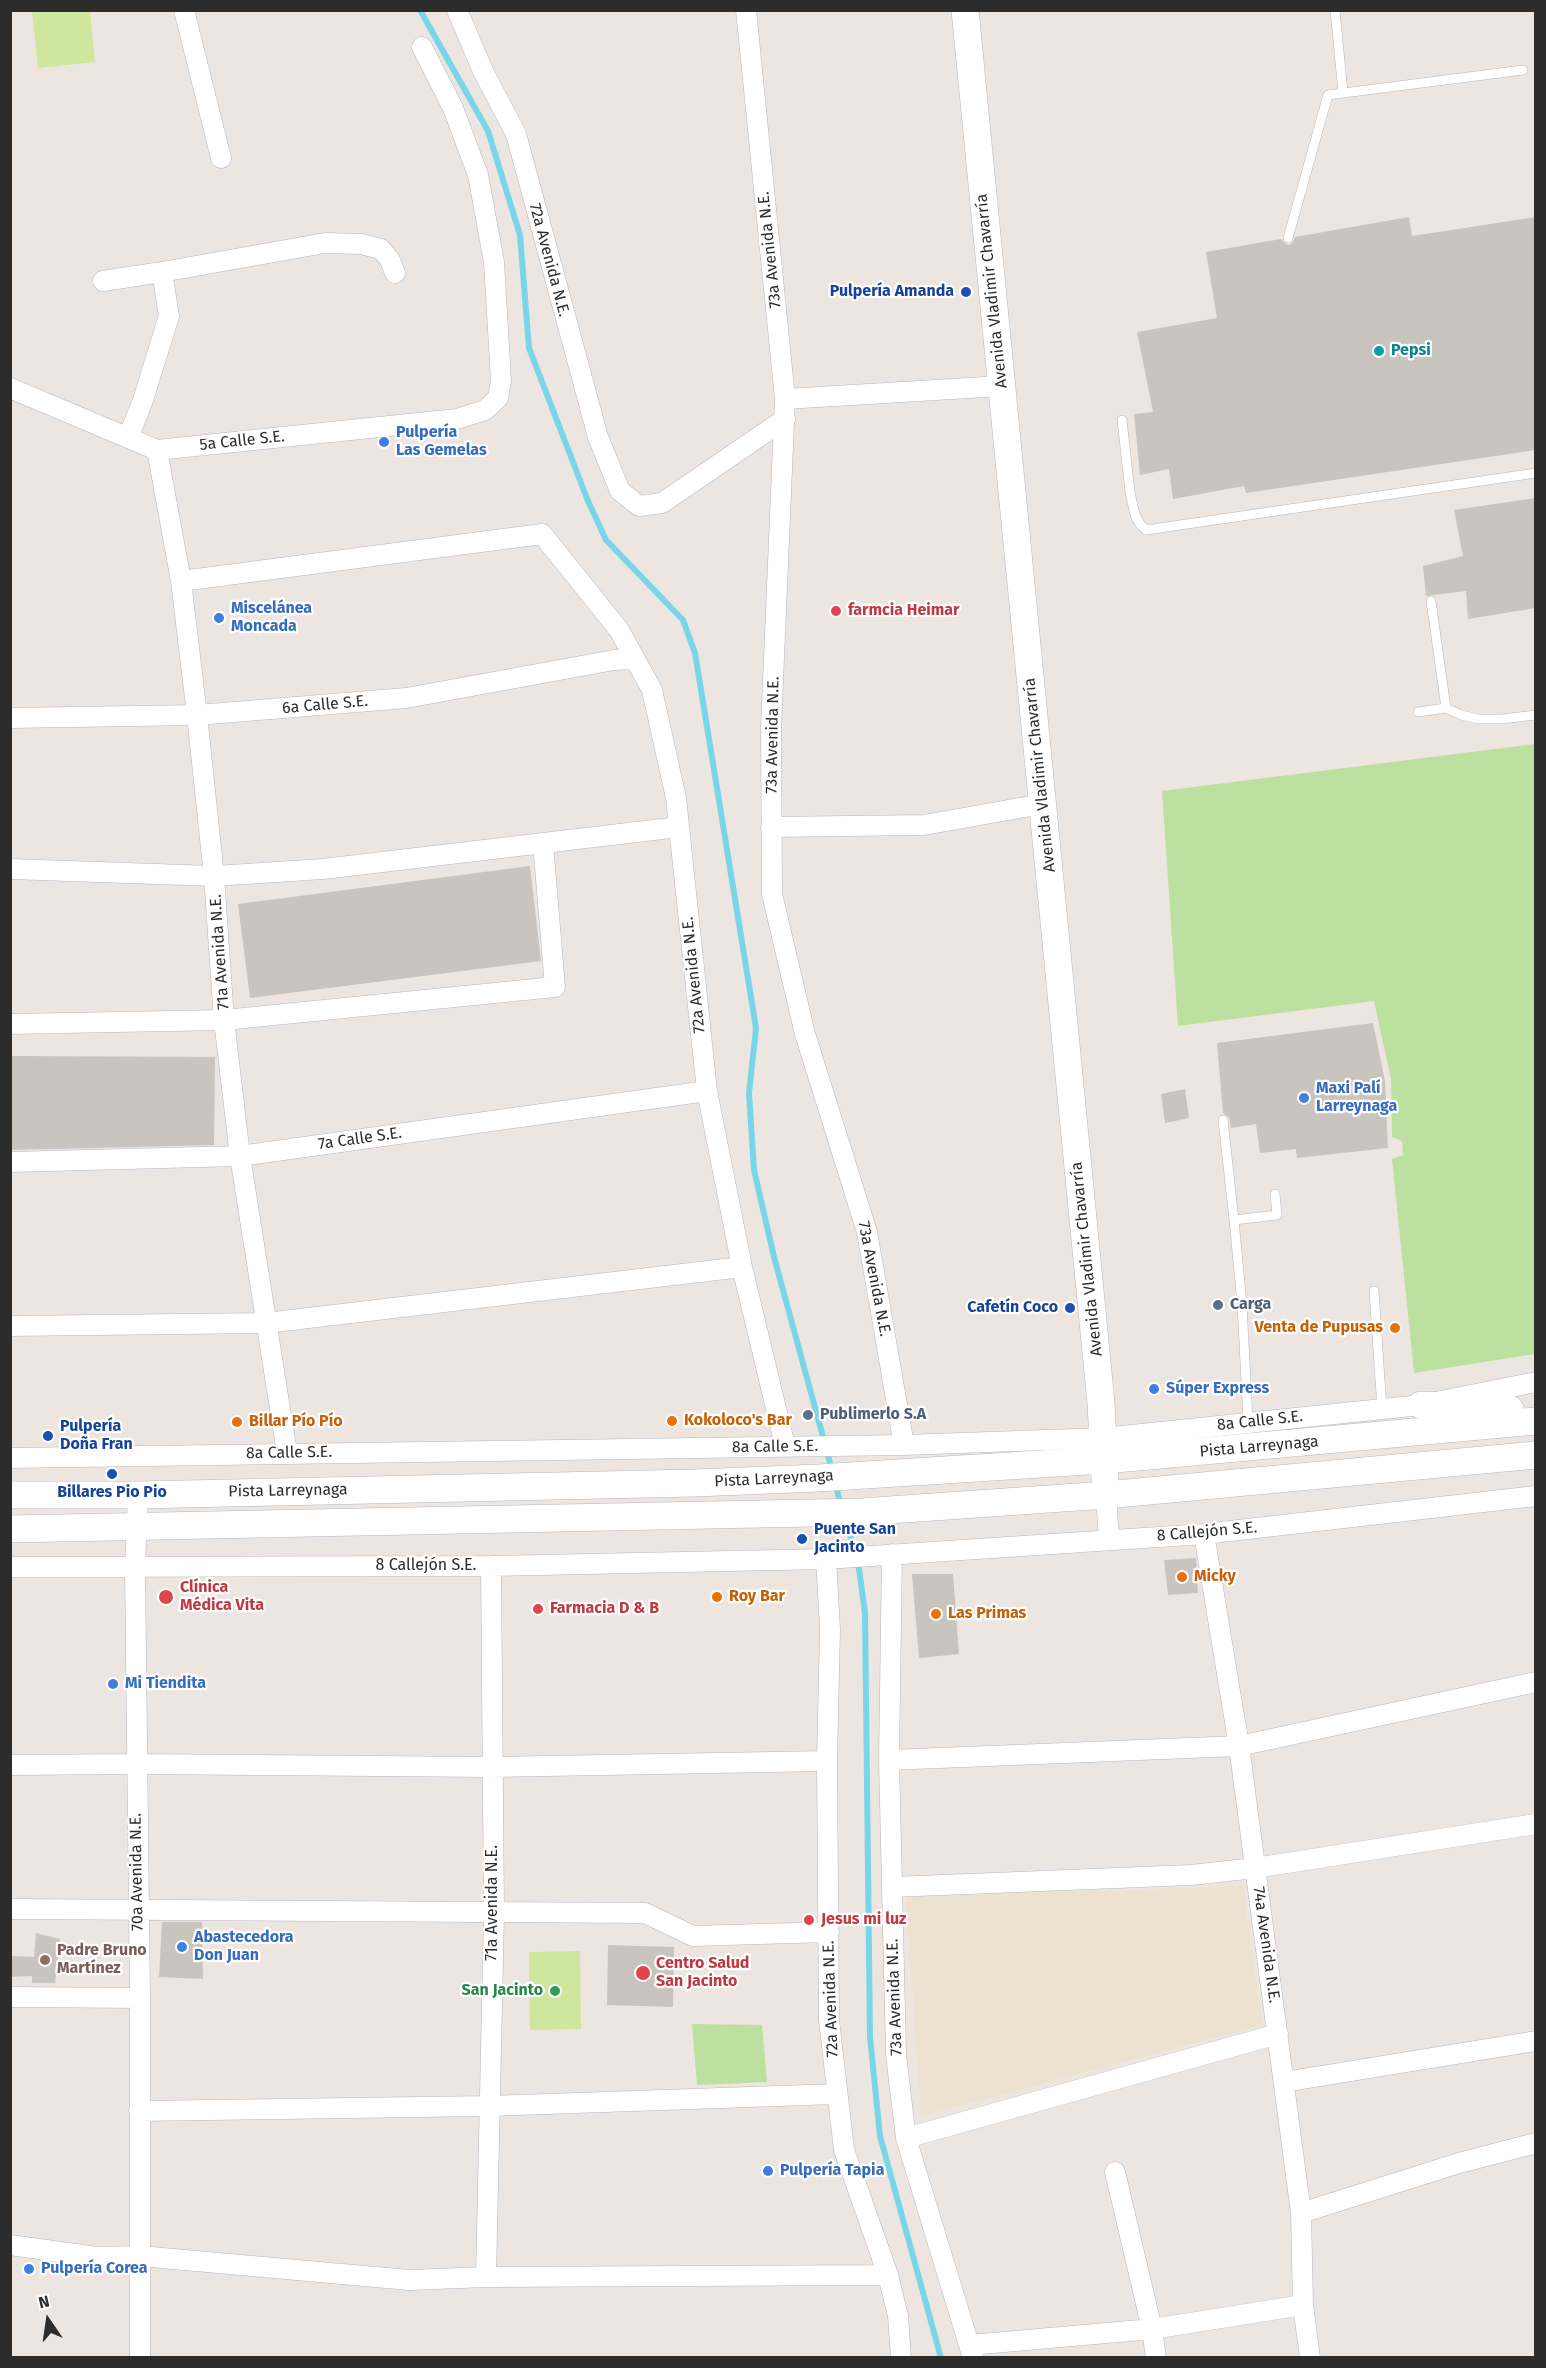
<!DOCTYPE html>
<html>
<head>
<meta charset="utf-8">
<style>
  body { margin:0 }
  #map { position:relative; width:1546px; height:2368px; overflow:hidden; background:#ede6e0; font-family:"Fira Sans",sans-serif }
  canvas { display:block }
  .frame { position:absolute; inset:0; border:12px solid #2c2c2c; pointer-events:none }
  .north { position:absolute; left:18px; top:2290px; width:60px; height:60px; -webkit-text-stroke:4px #fff; paint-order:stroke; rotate:347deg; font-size:16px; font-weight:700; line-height:24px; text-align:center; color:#2c2c2c }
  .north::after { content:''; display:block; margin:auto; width:21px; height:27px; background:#2c2c2c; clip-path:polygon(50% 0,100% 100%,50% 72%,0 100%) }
</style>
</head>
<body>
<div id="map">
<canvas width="1546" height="2368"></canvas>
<div class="frame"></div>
<div class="north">N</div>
</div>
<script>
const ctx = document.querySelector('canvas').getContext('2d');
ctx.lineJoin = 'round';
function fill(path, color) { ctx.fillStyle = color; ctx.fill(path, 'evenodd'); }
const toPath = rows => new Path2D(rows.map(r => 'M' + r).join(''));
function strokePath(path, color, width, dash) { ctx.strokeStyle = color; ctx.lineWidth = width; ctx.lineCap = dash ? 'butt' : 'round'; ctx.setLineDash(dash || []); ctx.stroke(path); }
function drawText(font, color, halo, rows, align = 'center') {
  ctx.font = font + ' "Fira Sans",sans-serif'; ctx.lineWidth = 4.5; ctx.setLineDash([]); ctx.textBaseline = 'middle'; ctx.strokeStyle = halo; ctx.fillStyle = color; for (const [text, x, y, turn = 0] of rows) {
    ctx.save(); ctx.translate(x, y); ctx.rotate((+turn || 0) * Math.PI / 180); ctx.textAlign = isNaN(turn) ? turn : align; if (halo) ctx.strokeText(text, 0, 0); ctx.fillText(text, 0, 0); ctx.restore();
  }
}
const education = toPath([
  [1243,1886,1262,2025,921,2116,906,1897]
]);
const green = toPath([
  [1535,744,1535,1354,1414,1373,1392,1159,1403,1155,1402,1141,1392,1137,1391,1079,1374,1001,1178,1026,1162,791],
  [692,2024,762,2025,767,2082,697,2085]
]);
const pitch = toPath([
  [32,11,90,11,95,62,38,68],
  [580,1951,581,2029,530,2030,529,1952]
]);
const stream = toPath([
  [420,10,488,131,520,235,529,348,588,501,606,540,683,620,695,653,756,1028,749,1093,754,1170,774,1257,832,1470],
  [835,1483,841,1505],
  [846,1520,859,1569,865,1613,870,2037,880,2136,941,2358]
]);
const building = toPath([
  [1409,217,1412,236,1536,217,1536,450,1246,493,1244,486,1173,499,1169,469,1140,475,1134,414,1153,412,1137,332,1217,318,1206,252,1281,239,1284,243,1289,245,1293,242,1295,237],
  [1536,498,1536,608,1468,619,1466,591,1426,596,1423,566,1463,556,1454,510],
  [530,866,541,961,250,998,238,904],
  [1373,1023,1385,1081,1388,1148,1297,1158,1296,1149,1260,1153,1256,1124,1231,1128,1229,1117,1223,1113,1217,1043],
  [10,1056,215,1057,214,1145,10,1150],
  [1185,1089,1189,1118,1165,1123,1161,1094],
  [1196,1558,1198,1593,1168,1595,1164,1560],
  [912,1574,953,1574,959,1654,919,1658],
  [162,1922,202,1922,203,1979,159,1977],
  [36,1933,60,1939,55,1983,32,1983,32,1976,10,1977,10,1956,34,1957],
  [608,1945,674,1947,673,2007,607,2005]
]);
const lane = toPath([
  [1335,10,1343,93],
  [1288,238,1328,95,1523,70],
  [1122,420,1130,492,1135,515,1140,524,1146,530,1536,473],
  [1431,601,1446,708],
  [1418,712,1446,708,1461,715,1478,719,1502,719,1536,715],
  [1223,1120,1234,1220],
  [1374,1291,1382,1409],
  [1248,1421,1242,1304,1234,1220,1277,1215,1275,1194]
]);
const street = toPath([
  [184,10,221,158],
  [457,10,483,71,516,134,598,437,620,491,639,506,662,503,785,419],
  [746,10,785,399,771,728,772,894,805,1034,867,1232,904,1445],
  [103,281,162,272],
  [10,388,157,450,457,419,485,410,498,398,501,381,494,262,478,175,453,108,422,47],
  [785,399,1002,386],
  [128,438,143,400,169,316,162,272,325,243,361,244,381,249,390,260,395,273],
  [157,450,181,581,197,715,214,876,224,1020,240,1156,287,1453],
  [181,581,542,534,619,630,652,690,676,798,707,1091,742,1267,785,1446],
  [10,718,197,715,406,698,614,660,635,659],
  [771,827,924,825,1042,804],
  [10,869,214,876,323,869,679,827],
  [10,1024,224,1020,555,987,543,843],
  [10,1162,240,1156,707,1091],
  [10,1326,266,1323,742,1267],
  [10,1458,904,1445,1103,1438,1421,1405,1536,1382],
  [138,1495,135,1567,140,1998,140,2358],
  [1106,1495,1109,1540],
  [1204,1534,1239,1746,1301,2213,1303,2305,1310,2358],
  [892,1554,889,1760,896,2054,900,2089,906,2138,973,2358],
  [826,1559,830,1629,827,1761,829,2020,844,2150,888,2275,898,2316,901,2358],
  [10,1567,491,1566,826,1559,1204,1534,1536,1496],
  [889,1760,1239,1746,1536,1682],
  [10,1765,136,1764,491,1767,827,1761],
  [893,1887,1191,1875,1255,1868,1536,1824],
  [10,1909,645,1913,693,1936,829,1932],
  [10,1997,140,1998],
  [1284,2082,1536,2041],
  [139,2111,489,2106,836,2094],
  [906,2138,1278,2034],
  [1115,2172,1152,2329,1156,2358],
  [1301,2213,1459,2163,1536,2143],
  [10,2245,97,2257,140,2256,409,2280,486,2277,888,2275],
  [486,2277,494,1913,491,1566],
  [970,2345,1152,2329,1303,2305]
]);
const secondary = toPath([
  [965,10,1101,1403,1105,1479],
  [1421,1405,1510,1409],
  [10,1495,138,1495,695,1483,818,1478,1104,1460,1536,1421],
  [10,1529,861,1512,1106,1495,1536,1455]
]);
const markers = [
  [966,292,6,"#1a4fb4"],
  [1379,351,6,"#0f9aa8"],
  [384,442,6,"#3f7fe0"],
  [836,611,6,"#e0444e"],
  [219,618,6,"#3f7fe0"],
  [1304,1098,6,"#3f7fe0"],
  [1218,1305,6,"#5c6f8a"],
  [1070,1308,6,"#1a4fb4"],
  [1395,1328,6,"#e8710a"],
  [1154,1389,6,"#3f7fe0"],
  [808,1415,6,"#5c6f8a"],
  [672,1421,6,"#e8710a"],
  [237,1422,6,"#e8710a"],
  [48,1436,6,"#1a4fb4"],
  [112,1474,6,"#1a4fb4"],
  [802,1539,6,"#1a4fb4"],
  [1182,1577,6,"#e8710a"],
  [166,1597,8,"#e0444e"],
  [717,1597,6,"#e8710a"],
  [538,1609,6,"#e0444e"],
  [936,1614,6,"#e8710a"],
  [113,1684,6,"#3f7fe0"],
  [809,1920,6,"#e0444e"],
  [182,1947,6,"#3f7fe0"],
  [45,1960,6,"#8d6e63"],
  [643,1973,8,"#e0444e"],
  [555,1991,6,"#2e9e5b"],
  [768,2171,6,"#3f7fe0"],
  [29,2269,6,"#3f7fe0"]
];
const streetNames = [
  ["73a Avenida N.E.",770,250,-96],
  ["72a Avenida N.E.",549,260,75],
  ["Avenida Vladimir Chavarría",992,291,-96],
  ["5a Calle S.E.",242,441,-6],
  ["6a Calle S.E.",325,705,-5],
  ["73a Avenida N.E.",773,735,-89],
  ["Avenida Vladimir Chavarría",1040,775,-96],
  ["71a Avenida N.E.",220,952,-94],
  ["72a Avenida N.E.",694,975,-96],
  ["7a Calle S.E.",360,1139,-8],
  ["Avenida Vladimir Chavarría",1087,1259,-96],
  ["73a Avenida N.E.",874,1279,79],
  ["8a Calle S.E.",1260,1421,-6],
  ["8a Calle S.E.",775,1447,-1],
  ["Pista Larreynaga",1259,1447,-5],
  ["8a Calle S.E.",289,1453,-1],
  ["Pista Larreynaga",774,1479,-3],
  ["Pista Larreynaga",288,1491,-1],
  ["8 Callejón S.E.",1207,1532,-5],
  ["8 Callejón S.E.",426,1566],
  ["70a Avenida N.E.",137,1872,-91],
  ["71a Avenida N.E.",493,1903,-90],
  ["74a Avenida N.E.",1266,1945,82],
  ["73a Avenida N.E.",895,1997,-92],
  ["72a Avenida N.E.",831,1999,-92]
];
const transitNames = [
  ["Pulpería Amanda",954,292],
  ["Cafetín Coco",1058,1308],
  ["Pulpería",60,1427,"left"],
  ["Doña Fran",60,1445,"left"],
  ["Billares Pio Pio",112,1493,"center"],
  ["Puente San",814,1530,"left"],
  ["Jacinto",814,1548,"left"]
];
const cultureNames = [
  ["Pepsi",1391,351]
];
const shopNames = [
  ["Pulpería",396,433],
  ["Las Gemelas",396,451],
  ["Miscelánea",231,609],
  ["Moncada",231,627],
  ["Maxi Palí",1316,1089],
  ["Larreynaga",1316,1107],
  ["Súper Express",1166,1389],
  ["Mi Tiendita",125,1684],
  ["Abastecedora",194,1938],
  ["Don Juan",194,1956],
  ["Pulpería Tapia",780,2171],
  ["Pulpería Corea",41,2269]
];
const healthNames = [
  ["farmcia Heimar",848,611],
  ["Clínica",180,1588],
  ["Médica Vita",180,1606],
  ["Farmacia D & B",550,1609],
  ["Jesus mi luz",821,1920],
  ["Centro Salud",656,1964],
  ["San Jacinto",656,1982]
];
const serviceNames = [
  ["Carga",1230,1305],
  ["Publimerlo S.A",820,1415]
];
const foodNames = [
  ["Venta de Pupusas",1383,1328,"right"],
  ["Kokoloco's Bar",684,1421],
  ["Billar Pío Pío",249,1422],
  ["Micky",1194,1577],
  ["Roy Bar",729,1597],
  ["Las Primas",948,1614]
];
const educationNames = [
  ["Padre Bruno",57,1951],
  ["Martínez",57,1969]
];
const leisureNames = [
  ["San Jacinto",543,1991]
];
fill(education, '#ede1d0');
fill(green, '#bce09f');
fill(pitch, '#cee79c');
strokePath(stream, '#79d6e9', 6);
fill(building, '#c9c4be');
strokePath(lane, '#b3b6bf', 10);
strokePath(street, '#b3b6bf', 21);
strokePath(secondary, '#b3b6bf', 28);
strokePath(lane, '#fff', 9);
strokePath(street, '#fff', 20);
strokePath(secondary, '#fff', 27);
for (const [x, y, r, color] of markers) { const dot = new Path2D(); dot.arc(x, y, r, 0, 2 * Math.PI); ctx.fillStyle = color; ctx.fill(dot); strokePath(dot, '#fff', 2); }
drawText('16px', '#2c2c2c', '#fff', streetNames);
drawText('bold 16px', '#164399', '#fff', transitNames, 'right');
drawText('bold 16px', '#0d838f', '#fff', cultureNames, 'left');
drawText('bold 16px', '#366cbe', '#fff', shopNames, 'left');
drawText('bold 16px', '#be3a42', '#fff', healthNames, 'left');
drawText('bold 16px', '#4e5e75', '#fff', serviceNames, 'left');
drawText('bold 16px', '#c56008', '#fff', foodNames, 'left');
drawText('bold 16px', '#785e54', '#fff', educationNames, 'left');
drawText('bold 16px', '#27864d', '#fff', leisureNames, 'right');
</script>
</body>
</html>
